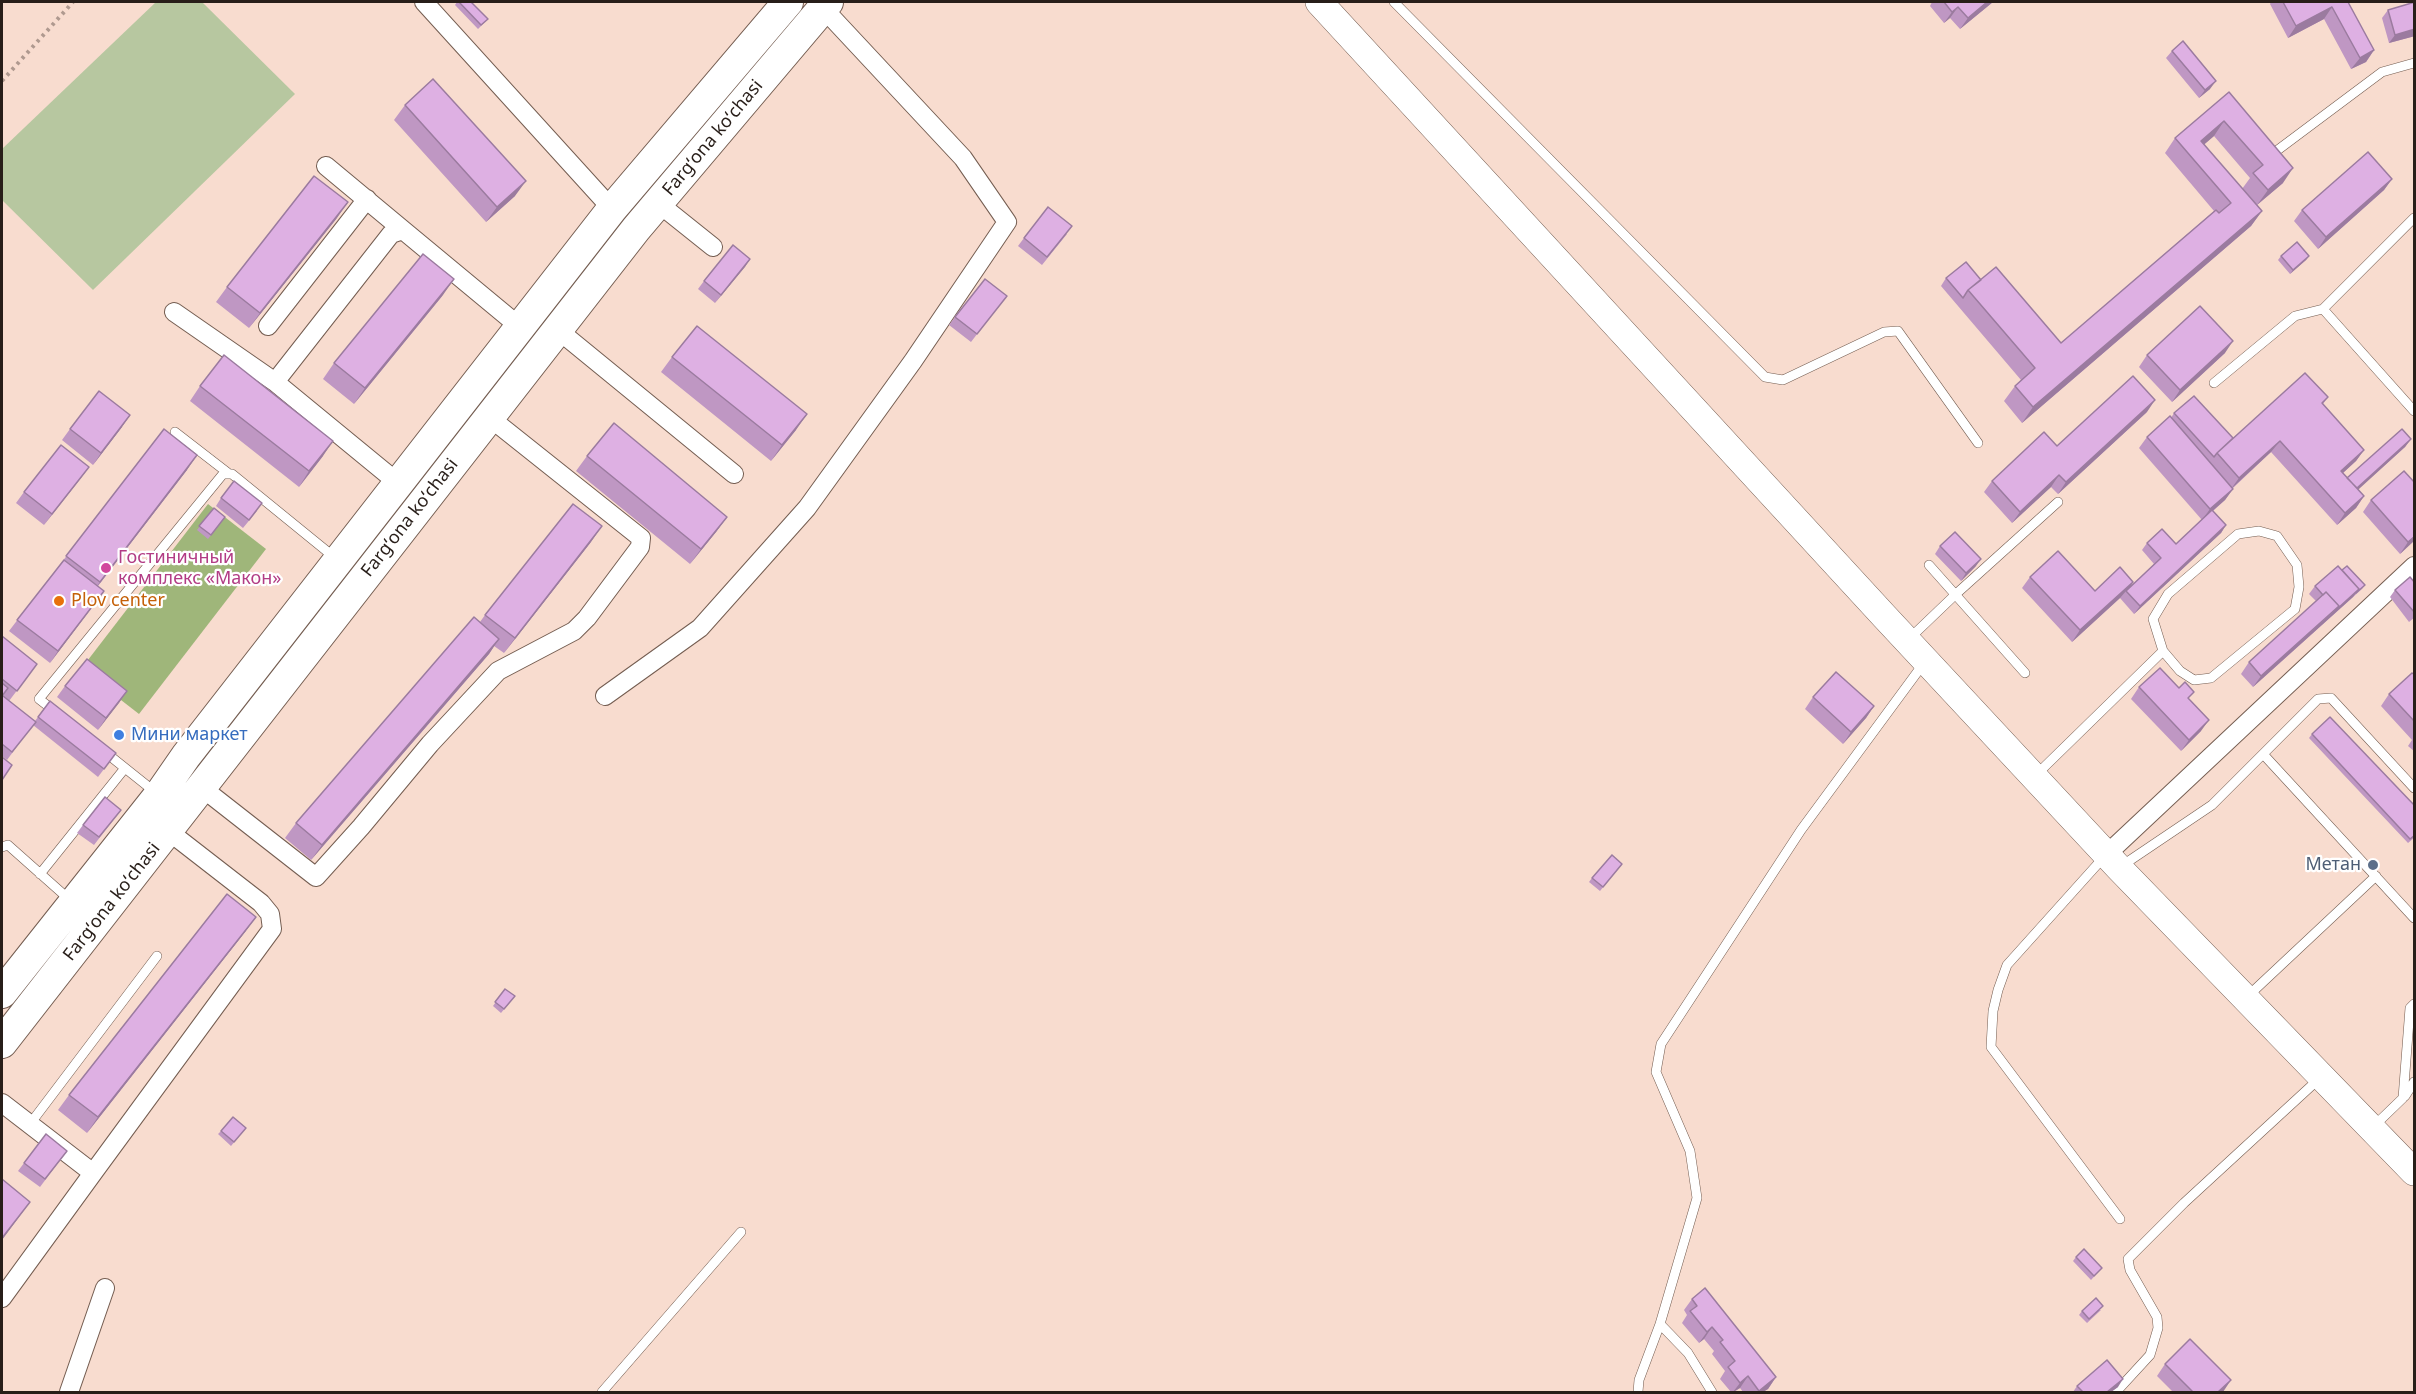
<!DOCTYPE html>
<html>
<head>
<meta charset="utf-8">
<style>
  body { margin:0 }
  #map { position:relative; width:2416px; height:1394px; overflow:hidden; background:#f8dccf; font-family:"Noto Sans",sans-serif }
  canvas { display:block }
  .frame { position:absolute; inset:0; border:3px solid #281e19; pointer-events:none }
</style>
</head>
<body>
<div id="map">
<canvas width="2416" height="1394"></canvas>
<div class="frame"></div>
</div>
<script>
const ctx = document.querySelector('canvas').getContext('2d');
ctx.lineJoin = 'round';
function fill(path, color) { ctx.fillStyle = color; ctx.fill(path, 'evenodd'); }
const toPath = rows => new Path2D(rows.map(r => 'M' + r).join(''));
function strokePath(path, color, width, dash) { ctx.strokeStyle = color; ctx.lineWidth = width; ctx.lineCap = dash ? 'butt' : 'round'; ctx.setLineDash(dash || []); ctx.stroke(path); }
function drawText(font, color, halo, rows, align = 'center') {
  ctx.font = font + ' "Noto Sans",sans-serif'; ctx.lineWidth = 4.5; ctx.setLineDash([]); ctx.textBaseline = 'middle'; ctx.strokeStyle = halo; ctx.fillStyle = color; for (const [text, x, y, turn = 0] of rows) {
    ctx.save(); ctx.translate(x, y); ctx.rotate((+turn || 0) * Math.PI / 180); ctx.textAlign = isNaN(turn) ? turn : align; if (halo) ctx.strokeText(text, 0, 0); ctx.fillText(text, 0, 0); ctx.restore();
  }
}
const green = toPath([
  [156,2,202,2,295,94,93,290,2,200,2,149]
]);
const forest = toPath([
  [208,504,266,549,139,714,81,669]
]);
const path = toPath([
  [2,81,73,2]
]);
const lane = toPath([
  [1394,2,1765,377,1783,380,1884,332,1898,331,1978,443],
  [2275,152,2382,72,2414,63],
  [2414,218,2323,309,2414,411],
  [2214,383,2295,316,2323,309],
  [175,432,228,473],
  [1929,565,2025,673],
  [1910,638,1956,594,2058,502],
  [57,713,39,699,223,474,232,474,334,557],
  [105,752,155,792],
  [2263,754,2414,918],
  [2036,775,2163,651,2180,671,2194,680,2211,678,2295,609,2299,587,2297,565,2277,536,2259,531,2238,534,2168,594,2153,619,2163,651],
  [2,847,8,845,71,901],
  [2104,857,2007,965,1998,990,1993,1011,1991,1047,2120,1219],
  [2120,867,2212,805,2318,699,2331,698,2414,788],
  [40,874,125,768],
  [2248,996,2376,876],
  [2405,1096,2414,1082],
  [30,1124,157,956],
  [2374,1126,2403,1098,2410,1008,2414,1004],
  [1660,1324,1688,1353,1712,1392],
  [602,1392,741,1232],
  [1638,1392,1639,1380,1660,1324,1697,1198,1690,1151,1656,1072,1661,1044,1801,830,1924,663],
  [2116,1392,2150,1355,2158,1328,2157,1317,2130,1270,2128,1259,2184,1203,2321,1077]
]);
const street = toPath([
  [424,2,612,209],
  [326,166,403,230],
  [658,203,713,247],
  [174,312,275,382],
  [268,326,367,199],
  [558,330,734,474],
  [398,483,275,382,391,234,403,230,520,327],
  [605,696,700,628,807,508,913,361,1007,222,963,158,823,8],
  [201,787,316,877,361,827,430,744,498,671,574,631,587,618,640,547,641,538,489,417],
  [2107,854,2414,566],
  [2,1103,93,1173,2,1298],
  [93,1173,272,929,270,914,261,903,167,830],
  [69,1392,105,1288]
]);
const secondary = toPath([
  [1319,2,1885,617,2119,868,2414,1172]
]);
const primary = toPath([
  [2,993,159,795,186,756,612,209,788,2],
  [2,1043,636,229,828,2]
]);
const wall = toPath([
  [457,2,471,2,488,19,478,29,455,5],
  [1932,2,1993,2,1960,29,1950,18,1944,23,1930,6],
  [2271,2,2348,2,2374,50,2366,62,2351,69,2324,19,2288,38,2270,4],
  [2415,2,2415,36,2389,43,2382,18,2388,10],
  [2172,51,2210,89,2199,98,2166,58],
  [2229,92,2283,183,2257,205,2262,211,2251,226,2022,423,2004,401,2015,386,2021,380,1941,286,1946,278,1981,280,2061,343,2214,211,2165,153,2175,138],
  [2214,136,2250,178,2242,189,2204,144],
  [405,105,515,196,486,222,394,120],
  [2392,179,2384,190,2318,249,2294,221,2302,210],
  [337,218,249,328,216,302,227,287],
  [1067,234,1042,265,1018,246,1024,238],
  [2281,256,2309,256,2306,260,2290,274,2278,260],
  [750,259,715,303,698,289,704,281],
  [443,295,354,404,323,379,334,363],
  [1001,303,971,342,949,325,955,317],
  [2225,353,2172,402,2139,367,2147,355],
  [672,357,796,430,771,461,661,372],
  [200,386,323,456,299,487,190,401],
  [2328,397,2323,404,2364,450,2356,461,2343,473,2347,478,2411,439,2405,447,2358,489,2364,496,2356,508,2337,525,2271,452,2233,488,2233,489,2225,500,2213,511,2226,525,2221,533,2134,614,2120,598,2072,642,2022,588,2030,577,2095,591,2133,582,2131,586,2154,564,2142,550,2147,543,2176,544,2202,520,2139,448,2147,437,2171,418,2174,413,2233,438],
  [2147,412,2058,494,2051,487,2012,523,1984,492,1992,481,2057,446],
  [122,427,93,465,62,440,70,429],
  [164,429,187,470,98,586,104,591,50,663,9,631],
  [587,456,727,517,716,532,690,564,576,471],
  [89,467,44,525,16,503,24,492],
  [2415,483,2415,540,2400,554,2363,512,2371,500],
  [221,498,257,511,243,528,216,506],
  [214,508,225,517,208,539,197,530],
  [591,542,504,653,494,646,489,654,311,860,285,838,296,823,480,622,485,615],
  [1940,546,1976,566,1961,581,1935,554],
  [2342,570,2365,585,2362,589,2253,687,2241,674,2249,662,2316,601,2309,594,2315,586],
  [2415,583,2415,617,2409,622,2390,597,2395,590],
  [2,636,37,664,9,701,35,721,50,701,116,753,98,777,33,725,7,760,2,756],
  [2415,675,2415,752,2408,746,2412,740,2381,706,2389,694],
  [65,686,127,691,98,730,57,697],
  [2139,687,2189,699,2201,731,2181,751,2131,699],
  [1813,697,1874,706,1866,718,1843,744,1805,709],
  [2312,734,2415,806,2415,837,2408,843,2309,738],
  [121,810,94,845,77,833,83,825],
  [1622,864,1600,891,1589,882,1592,878],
  [256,917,245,932,87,1133,58,1110,69,1095],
  [505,989,515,996,501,1013,493,1006],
  [246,1128,231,1146,218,1134,221,1131],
  [46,1134,67,1151,40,1187,18,1171],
  [2076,1257,2102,1268,2091,1280,2073,1261],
  [1692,1299,1776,1377,1768,1389,1763,1392,1743,1392,1740,1388,1734,1392,1731,1392,1720,1379,1725,1371,1712,1354,1714,1351,1704,1339,1699,1343,1682,1323,1687,1315,1684,1310],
  [2101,1310,2087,1323,2079,1315,2082,1311],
  [2165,1364,2222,1392,2173,1392,2157,1376],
  [2077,1386,2118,1387,2111,1392,2073,1392]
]);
const shadedWall = toPath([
  [1987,2,1993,2,1960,29,1968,18],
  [1958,7,1950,18,1944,23,1952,12],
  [2332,7,2324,19,2288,38,2296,26],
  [2415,29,2415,36,2389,43,2395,35],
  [2374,50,2366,62,2351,69,2360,58],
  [2216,81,2210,89,2199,98,2205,90],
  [2224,121,2214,136,2191,156,2201,141],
  [2293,168,2283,183,2257,205,2268,190],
  [2392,179,2384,190,2318,249,2326,237],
  [526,181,515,196,486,222,497,207],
  [348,202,337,218,249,328,260,313],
  [2262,211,2251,226,2022,423,2033,407],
  [2309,256,2306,260,2290,274,2293,270],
  [750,259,745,267,715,303,721,295],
  [454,279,443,295,354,404,365,388],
  [2233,341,2225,353,2172,402,2180,390],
  [2155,400,2147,412,2058,494,2066,482],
  [807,414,796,430,771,461,782,445],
  [130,415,122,427,93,465,101,453],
  [2411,439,2405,447,2348,499,2353,491],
  [333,441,323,456,299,487,309,471],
  [2280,441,2271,452,2231,489,2239,478],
  [2364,450,2356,461,2333,482,2341,471],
  [197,455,187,470,89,597,100,582],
  [89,467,81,478,44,525,52,514],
  [2059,475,2051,487,2012,523,2020,512],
  [2233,489,2225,500,2202,520,2210,509],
  [2364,496,2356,508,2337,525,2345,513],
  [727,517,716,532,690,564,701,549],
  [2226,525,2221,533,2134,614,2140,606],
  [602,526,591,542,504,653,515,638],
  [2415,536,2415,540,2400,554,2408,542],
  [1981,559,1976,566,1961,581,1966,573],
  [2133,582,2127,592,2126,591,2120,598,2072,642,2080,630],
  [2359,589,2353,597,2253,687,2261,676],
  [104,591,96,602,50,663,58,651],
  [499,639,489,654,311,860,322,845],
  [127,691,119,703,98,730,106,718],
  [1874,706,1866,718,1843,744,1851,732],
  [2209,720,2201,731,2181,751,2189,740],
  [256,917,245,932,87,1133,98,1117],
  [30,1202,19,1217,2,1240,2,1238],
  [1712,1327,1704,1339,1699,1343,1707,1332],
  [1748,1376,1740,1388,1733,1392,1740,1383],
  [1776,1377,1768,1389,1763,1392,1758,1392],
  [2123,1379,2118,1387,2111,1392,2107,1392],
  [2231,1380,2223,1392,2218,1392]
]);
const building = toPath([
  [459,2,471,2,488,19,481,25,459,2],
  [1944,2,1987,2,1968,18,1958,7,1952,12,1944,2],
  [2283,2,2348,2,2374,50,2360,58,2332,7,2296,26,2283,2],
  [2415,2,2415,29,2395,35,2388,10,2415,2],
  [2183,41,2216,81,2205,90,2172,51,2183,41],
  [433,79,526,181,497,207,405,105,433,79],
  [2229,92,2293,168,2268,190,2253,173,2263,165,2224,121,2201,141,2262,211,2033,407,2015,386,2035,368,1968,290,1996,267,2061,343,2216,210,2219,213,2231,203,2175,138,2229,92],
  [2368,152,2392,179,2326,237,2302,210,2368,152],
  [314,176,348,202,260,313,227,287,314,176],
  [1048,207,1072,226,1047,257,1024,238,1048,207],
  [2297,242,2309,256,2293,270,2281,256,2297,242],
  [733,245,750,259,721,295,704,281,733,245],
  [423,254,454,279,365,388,334,363,423,254],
  [1966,262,1981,280,1968,290,1963,298,1946,278,1966,262],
  [985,279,1007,296,977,334,955,317,985,279],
  [2200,306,2233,341,2180,390,2147,355,2200,306],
  [697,326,807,414,782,445,672,357,697,326],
  [224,355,333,441,309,471,200,386,224,355],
  [2305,373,2328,397,2322,403,2364,450,2341,471,2364,496,2345,513,2280,441,2239,478,2217,453,2305,373],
  [2133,376,2155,400,2066,482,2059,475,2020,512,1992,481,2044,432,2057,446,2133,376],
  [99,391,130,415,101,453,70,429,99,391],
  [2194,396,2233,438,2217,453,2214,457,2174,413,2194,396],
  [2170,416,2233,489,2210,509,2147,437,2170,416],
  [614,423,727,517,701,549,587,456,614,423],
  [164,429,197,455,100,582,66,556,164,429],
  [2402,429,2411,439,2357,488,2347,478,2402,429],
  [61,445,89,467,52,514,24,492,61,445],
  [2404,471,2415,483,2415,536,2408,542,2371,500,2404,471],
  [234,481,262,503,249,520,221,498,234,481],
  [573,504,602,526,515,638,485,615,573,504],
  [214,508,225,517,211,535,199,526,214,508],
  [2212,510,2226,525,2140,606,2126,591,2161,558,2147,543,2162,529,2176,544,2212,510],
  [1955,532,1981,559,1966,573,1940,546,1955,532],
  [2058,551,2095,591,2120,567,2133,582,2080,630,2030,577,2058,551],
  [64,560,104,591,58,651,17,620,64,560],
  [2338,566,2359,589,2336,610,2339,606,2326,592,2323,595,2315,586,2338,566],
  [2347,566,2365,585,2356,593,2359,589,2342,570,2347,566],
  [2410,577,2415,583,2415,613,2395,590,2410,577],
  [2326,592,2339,606,2261,676,2249,662,2326,592],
  [474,617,499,639,322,845,296,823,474,617],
  [2,636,37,664,17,691,2,679,2,636],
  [87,659,127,691,106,718,65,686,87,659],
  [2160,668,2179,688,2185,682,2194,692,2188,698,2209,720,2189,740,2139,687,2160,668],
  [1836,672,1874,706,1851,732,1813,697,1836,672],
  [2412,673,2415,675,2415,722,2389,694,2412,673],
  [2,683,8,688,2,696,2,683],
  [3,696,36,722,12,752,2,744,2,697,3,696],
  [50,701,116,753,104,769,38,717,50,701],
  [2330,717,2415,806,2415,835,2410,839,2312,734,2330,717],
  [2,757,12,765,2,780,2,757],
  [105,797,121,810,99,837,83,825,105,797],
  [1612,855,1622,864,1603,887,1592,878,1612,855],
  [227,894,256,917,98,1117,69,1095,227,894],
  [505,989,515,996,504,1009,495,1002,505,989],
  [233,1117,246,1128,234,1142,221,1131,233,1117],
  [46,1134,67,1151,45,1179,24,1163,46,1134],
  [2,1179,30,1202,2,1238,2,1179],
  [2084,1249,2102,1268,2094,1276,2076,1257,2084,1249],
  [1705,1288,1776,1377,1759,1391,1748,1376,1740,1383,1728,1367,1735,1361,1720,1342,1723,1340,1712,1327,1707,1332,1690,1311,1697,1306,1692,1299,1705,1288],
  [2096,1298,2103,1306,2089,1319,2082,1311,2096,1298],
  [2190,1339,2231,1380,2218,1392,2193,1392,2165,1364,2190,1339],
  [2107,1360,2123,1379,2107,1392,2083,1392,2077,1386,2107,1360]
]);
const markers = [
  [106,568,6,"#d1479c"],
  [59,601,6,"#e8710a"],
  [119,735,6,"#3f7fe0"],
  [2373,865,6,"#5c6f8a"]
];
const streetNames = [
  ["Fargʻona koʻchasi",713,138,-50],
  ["Fargʻona koʻchasi",410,518,-52],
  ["Fargʻona koʻchasi",112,902,-52]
];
const hotelNames = [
  ["Гостиничный",118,558],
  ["комплекс «Макон»",118,579]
];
const foodNames = [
  ["Plov center",71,601]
];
const shopNames = [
  ["Мини маркет",131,735]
];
const serviceNames = [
  ["Метан",2361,865]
];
fill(green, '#b7c7a0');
fill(forest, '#9fb67a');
strokePath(lane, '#745d51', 10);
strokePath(street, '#745d51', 20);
strokePath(secondary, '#745d51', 28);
strokePath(primary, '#745d51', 32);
strokePath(path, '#af998f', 4, [3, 4.5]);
strokePath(lane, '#fff', 9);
strokePath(street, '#fff', 18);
strokePath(secondary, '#fff', 27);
strokePath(primary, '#fff', 30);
fill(wall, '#bf97c3');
fill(shadedWall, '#9b7b9f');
fill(building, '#deb0e3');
strokePath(building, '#9b7b9f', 1.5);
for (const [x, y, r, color] of markers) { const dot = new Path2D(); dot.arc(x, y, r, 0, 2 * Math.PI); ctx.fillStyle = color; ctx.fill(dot); strokePath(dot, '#fff', 2); }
drawText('18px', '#281e19', '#fff', streetNames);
drawText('18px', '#b23c85', '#fff', hotelNames, 'left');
drawText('18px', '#c56008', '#fff', foodNames, 'left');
drawText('18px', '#366cbe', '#fff', shopNames, 'left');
drawText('18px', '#4e5e75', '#fff', serviceNames, 'right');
</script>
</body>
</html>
